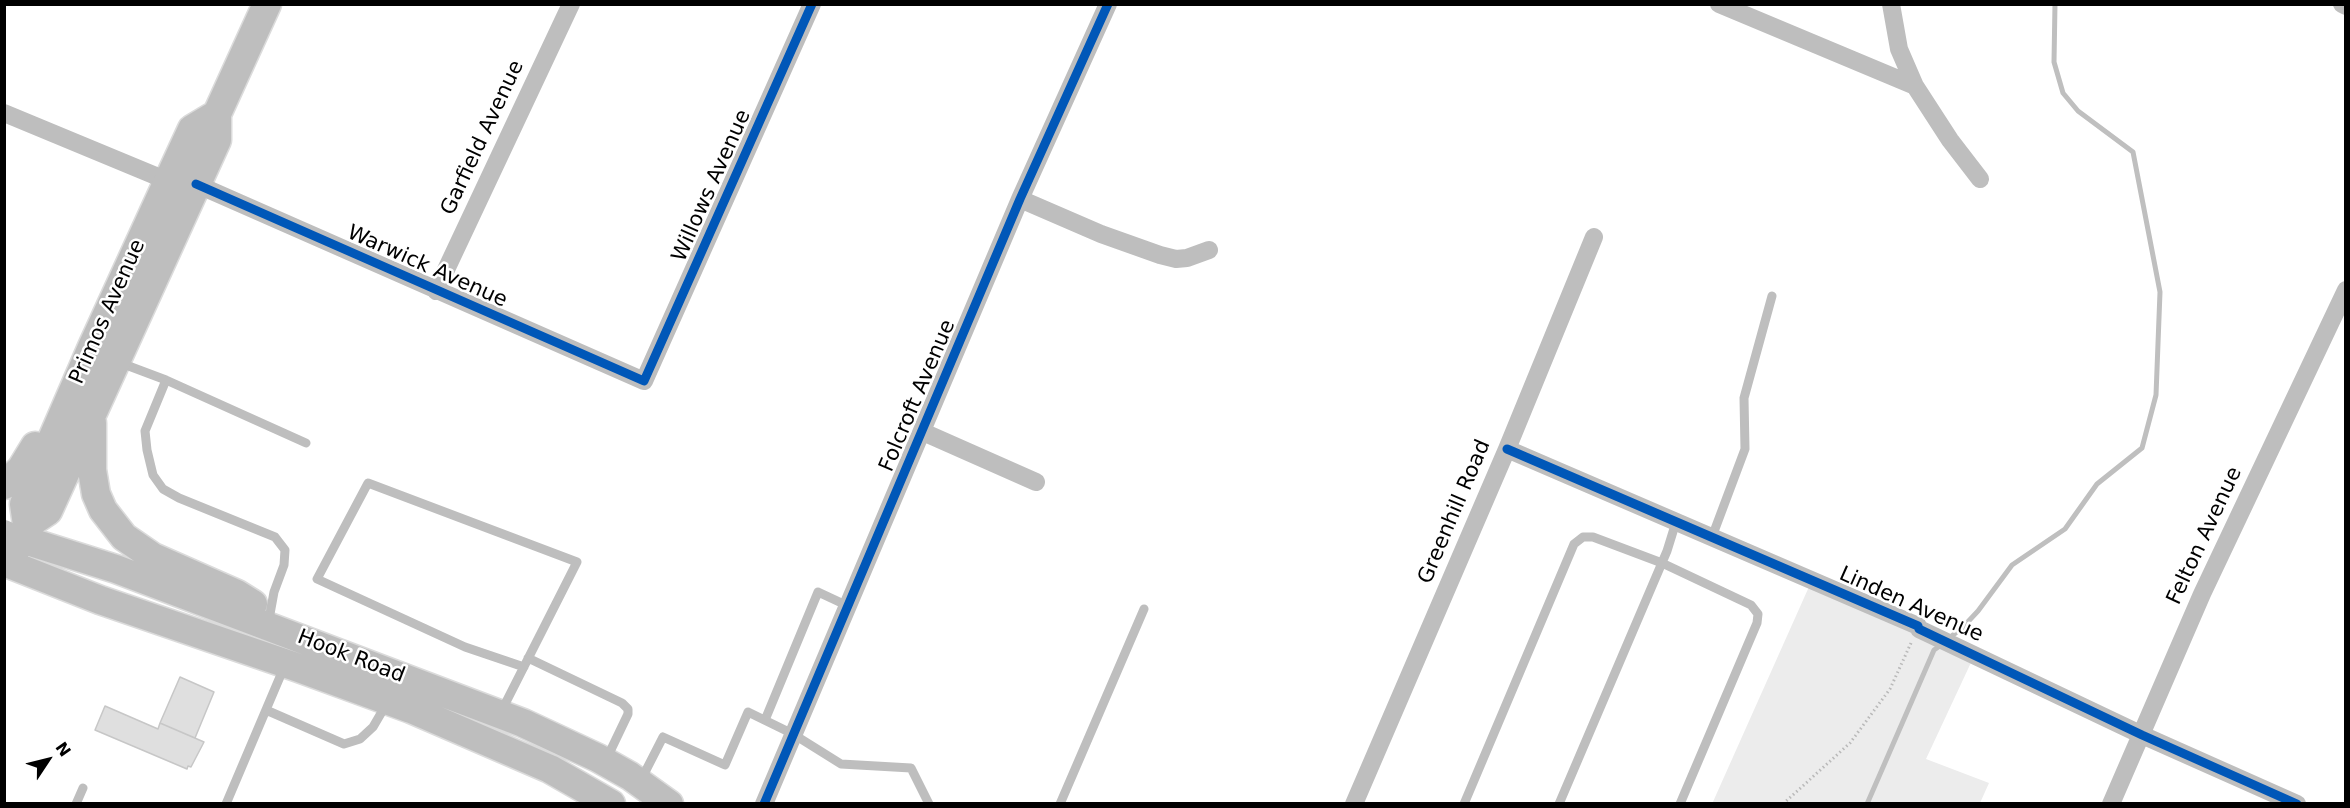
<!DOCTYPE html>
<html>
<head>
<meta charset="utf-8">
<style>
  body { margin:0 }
  #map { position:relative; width:2350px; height:808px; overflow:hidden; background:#fff; font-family:"DejaVu Sans",sans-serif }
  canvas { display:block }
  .frame { position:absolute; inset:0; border:6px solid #000; pointer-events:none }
  .north { position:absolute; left:18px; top:730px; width:60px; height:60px; -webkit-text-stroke:4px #fff; paint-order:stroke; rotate:55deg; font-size:16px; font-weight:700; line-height:24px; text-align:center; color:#000 }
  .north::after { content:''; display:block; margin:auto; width:21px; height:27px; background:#000; clip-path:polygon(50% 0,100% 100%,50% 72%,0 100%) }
</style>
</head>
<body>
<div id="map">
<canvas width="2350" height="808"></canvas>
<div class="frame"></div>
<div class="north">N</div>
</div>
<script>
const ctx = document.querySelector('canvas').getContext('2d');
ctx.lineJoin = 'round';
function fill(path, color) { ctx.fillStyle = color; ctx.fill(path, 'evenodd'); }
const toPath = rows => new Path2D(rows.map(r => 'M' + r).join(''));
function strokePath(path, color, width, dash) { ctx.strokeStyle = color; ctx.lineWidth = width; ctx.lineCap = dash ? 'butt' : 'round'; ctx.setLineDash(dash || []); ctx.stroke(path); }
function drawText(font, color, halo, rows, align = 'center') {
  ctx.font = font + ' "DejaVu Sans",sans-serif'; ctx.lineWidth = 5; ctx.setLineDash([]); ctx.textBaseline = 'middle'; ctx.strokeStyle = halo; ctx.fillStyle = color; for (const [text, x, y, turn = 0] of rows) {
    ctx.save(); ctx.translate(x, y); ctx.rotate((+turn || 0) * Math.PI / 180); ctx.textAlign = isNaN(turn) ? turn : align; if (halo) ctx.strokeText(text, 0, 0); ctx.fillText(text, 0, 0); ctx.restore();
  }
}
const green = toPath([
  [1812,580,1975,654,1926,759,1989,783,1980,803,1712,804]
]);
const stream = toPath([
  [1948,639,1963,627,1978,611,2012,565,2065,529,2097,484,2142,448,2156,395,2160,292,2133,152,2078,111,2063,93,2054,62,2055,4],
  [1867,804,1934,650,1941,645]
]);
const building = toPath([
  [180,677,214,692,195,738,160,723,180,677],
  [105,706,158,729,160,723,204,742,191,767,188,766,187,769,95,730,105,706]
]);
const path = toPath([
  [1783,804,1850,743,1890,689,1911,643]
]);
const service = toPath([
  [118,362,166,380,145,431,147,450,153,475,163,489,179,498,275,537,285,550,284,565,274,592,270,614],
  [166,380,306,443],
  [1712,537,1745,449,1744,398,1772,296],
  [528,658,622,703,628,709,628,714,606,760],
  [266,710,344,744,360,739,373,727,387,703],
  [501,712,577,562,368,483,317,579,465,647,524,667],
  [765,720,818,592,848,606],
  [641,780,663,737,725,765,748,712,793,734,841,764,911,768,929,804],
  [76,804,83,788],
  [226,804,285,665],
  [1060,804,1144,609],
  [1464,804,1574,544,1583,537,1593,537,1662,563,1751,605,1758,614,1757,623,1680,804],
  [1559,804,1667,551,1676,522]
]);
const minor = toPath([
  [1719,4,1915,86],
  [1891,4,1899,49,1915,86,1950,140,1980,179],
  [2342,4,2346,6],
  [4,113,168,181],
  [196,184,644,381,812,4],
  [1020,199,1101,234,1160,255,1176,259,1187,258,1209,250],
  [436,291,571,4],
  [923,432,1036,482],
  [1507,449,1918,626,1919,629,2142,735,2297,804],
  [764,804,1020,199,1108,4],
  [1354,804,1507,449,1594,237],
  [2111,804,2202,594,2346,290]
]);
const tertiary = toPath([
  [4,531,21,539]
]);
const primary = toPath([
  [217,114,192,129,168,181,92,347,24,504,27,525,9,564,100,600,296,667,411,709,550,769,611,804],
  [92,423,92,470,96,494,103,510,124,537,153,557,237,594,253,604],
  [4,485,21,469,35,446],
  [27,525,48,511,217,140,217,114,267,4],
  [21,539,116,569,523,723,598,758,630,776,669,804]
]);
const cycleway = toPath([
  [196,184,644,381,812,4],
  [1507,449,1918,626,1919,629,2142,735,2297,804],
  [764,804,1020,199,1108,4]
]);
const streetNames = [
  ["Garfield Avenue",483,138,-65],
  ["Willows Avenue",712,186,-66],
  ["Warwick Avenue",427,267,24],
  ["Primos Avenue",108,312,-66],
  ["Folcroft Avenue",918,396,-67],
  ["Greenhill Road",1455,512,-67],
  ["Felton Avenue",2205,536,-65],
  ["Linden Avenue",1911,605,24],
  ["Hook Road",351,657,21]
];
fill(green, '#ececec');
strokePath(stream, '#bfbfbf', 5);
fill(building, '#dfdfdf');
strokePath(building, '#c7c7c7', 1.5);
strokePath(primary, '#dbdbdb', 31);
strokePath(path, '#b9b9b9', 3, [1.5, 3]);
strokePath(service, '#bebebe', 9);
strokePath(minor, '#bebebe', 18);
strokePath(tertiary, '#bebebe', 22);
strokePath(primary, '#bebebe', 28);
strokePath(cycleway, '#0057b8', 9);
drawText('21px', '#000', '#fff', streetNames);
</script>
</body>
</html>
